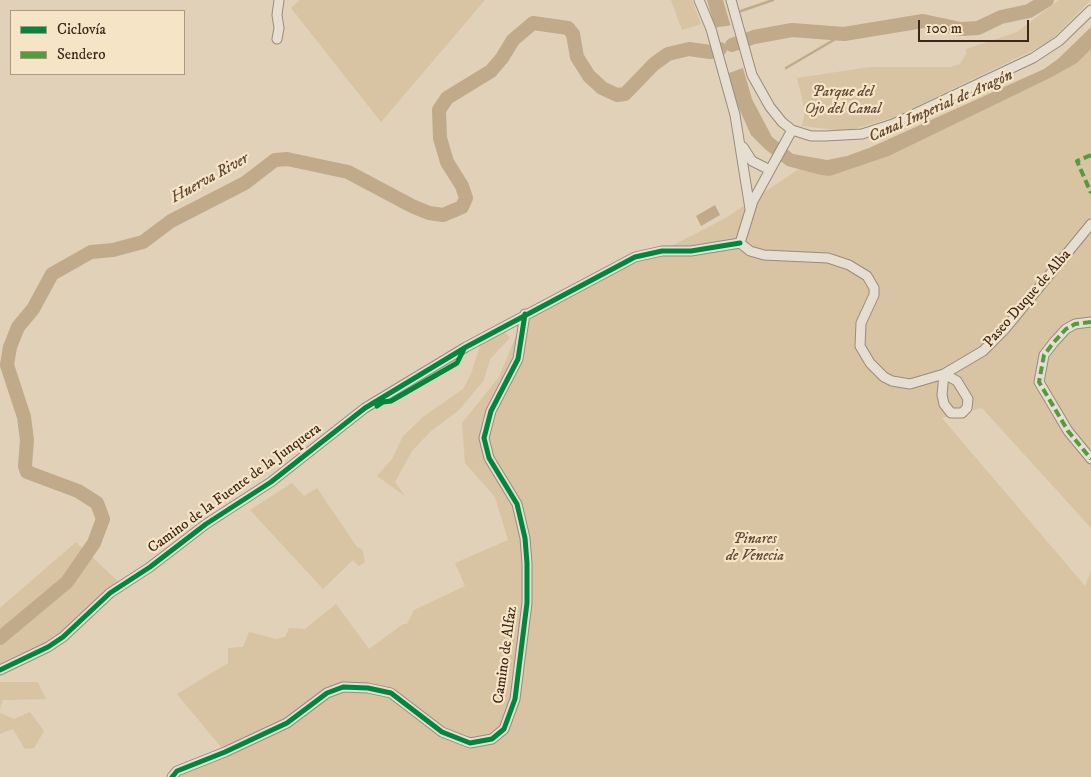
<!DOCTYPE html>
<html>
<head>
<meta charset="utf-8">
<style>
  body { margin:0 }
  #map { position:relative; width:1091px; height:777px; overflow:hidden; background:#e0d1b8; font-family:"IM FELL DW Pica",serif }
  canvas { display:block }
  .legend { position:absolute; left:10px; top:10px; width:175px; height:65px; box-sizing:border-box; background:#f5e4c6; border:1px solid #ac9881; margin:0; padding:6px 9px; list-style:none; font-size:15px; color:#3e2619 }
  .legend li { display:flex; align-items:center; gap:10px; height:25px }
  .legend b { width:25px; border:1px solid #ac9881 }
  .scale { position:absolute; left:918px; top:20px; width:111px; height:22px; box-sizing:border-box; border:2px solid #3e2619; border-top:0; padding-left:6px; font-size:15px; line-height:18px; white-space:nowrap; color:#3e2619; -webkit-text-stroke:4px #f5e4c6; paint-order:stroke }
</style>
</head>
<body>
<div id="map">
<canvas width="1091" height="777"></canvas>
<ul class="legend">
<li><b style="height:6px;background:#00873e"></b>Ciclovía</li>
<li><b style="height:6px;background:#539c3e"></b>Sendero</li>
</ul>
<div class="scale">100 m</div>
</div>
<script>
const ctx = document.querySelector('canvas').getContext('2d');
ctx.lineJoin = 'round';
function fill(path, color) { ctx.fillStyle = color; ctx.fill(path, 'evenodd'); }
const toPath = rows => new Path2D(rows.map(r => 'M' + r).join(''));
function strokePath(path, color, width, dash) { ctx.strokeStyle = color; ctx.lineWidth = width; ctx.lineCap = dash ? 'butt' : 'round'; ctx.setLineDash(dash || []); ctx.stroke(path); }
function drawText(font, color, halo, rows, align = 'center') {
  ctx.font = font + ' "IM FELL DW Pica",serif'; ctx.lineWidth = 4.5; ctx.setLineDash([]); ctx.textBaseline = 'middle'; ctx.strokeStyle = halo; ctx.fillStyle = color; for (const [text, x, y, turn = 0] of rows) {
    ctx.save(); ctx.translate(x, y); ctx.rotate((+turn || 0) * Math.PI / 180); ctx.textAlign = isNaN(turn) ? turn : align; if (halo) ctx.strokeText(text, 0, 0); ctx.fillText(text, 0, 0); ctx.restore();
  }
}
const green = toPath([
  [300,0,485,0,381,122,291,8],
  [671,0,692,0,701,24,682,30],
  [1059,0,1091,0,1048,43,892,118,846,131,802,126,805,111,797,78,870,67,951,67,960,64,966,54,966,49,1017,32],
  [1091,49,1091,528,982,408,942,418,1085,586,1091,571,1091,777,172,777,225,752,177,694,228,663,228,648,243,647,249,632,276,639,285,637,289,628,305,629,336,604,369,649,403,624,407,624,414,610,465,586,455,563,508,540,495,497,465,463,462,423,499,377,525,314,619,264,662,251,724,219,799,169,830,176,889,156,1050,78,1077,63],
  [501,327,510,338,490,359,484,380,459,410,431,431,412,451,395,482,405,496,377,476,392,459,403,436,423,417,463,389,471,374,480,346],
  [292,483,304,496,317,488,357,547,362,549,365,562,359,566,353,560,323,589,250,510],
  [76,542,122,585,63,637,0,670,0,608],
  [0,682,38,682,46,699,3,700,0,709],
  [30,712,44,731,34,748,25,749,13,729,0,734,0,713,14,719]
]);
const water = toPath([
  [707,0,723,0,752,99,772,137,793,154,827,160,847,156,869,148,1044,69,1058,59,1091,27,1091,49,1077,63,1050,78,889,156,830,176,821,175,787,166,765,149,751,135,737,104],
  [715,205,720,215,701,226,696,216]
]);
const pier = toPath([
  [733,25,746,67,726,74,712,28]
]);
const stream = toPath([
  [741,11,773,0],
  [786,68,844,34]
]);
const river = toPath([
  [732,45,754,37,792,30,844,34,923,21,961,29,978,28,1001,17,1029,11,1047,0],
  [0,638,67,582,94,543,103,519,97,503,78,491,27,472,25,466,27,440,24,417,7,365,10,347,18,327,33,309,52,274,91,252,113,250,143,242,171,221,245,183,275,160,287,159,348,172,412,206,429,213,443,215,462,207,466,198,462,186,447,162,440,138,439,110,447,98,491,71,502,58,513,40,533,23,568,28,573,34,577,57,589,76,602,88,617,95,625,94,654,64,668,54,689,49,710,52,720,49]
]);
const minor = toPath([
  [699,0,711,29,735,115,750,209],
  [731,0,752,75,770,107,782,122,792,130,811,136,825,136,862,134,893,124,1033,58,1059,41,1091,10],
  [277,39,279,28,277,15,279,0],
  [743,147,752,161,770,170],
  [740,243,750,251,764,255,828,258,849,265,867,276,874,288,874,295,861,323,860,346,870,363,884,377,892,381,910,384,944,374,983,351,1005,329,1091,224],
  [740,243,753,201,792,130],
  [1091,322,1075,324,1066,329,1054,342,1044,355,1039,382,1068,431,1091,459],
  [944,374,957,381,968,399,967,408,962,413,951,413,944,404,942,395,944,374],
  [0,670,48,647,63,637,110,593,150,567,206,524,271,482,365,408,466,347,635,257,662,251,691,251,740,243],
  [172,777,177,771,225,752,287,723,327,693,343,687,368,688,391,693,442,732,470,743,492,739,504,729,515,699,527,603,527,563,525,538,517,504,489,458,484,438,491,411,518,359,525,314]
]);
const quiet = toPath([
  [1091,155,1077,161,1091,193],
  [1091,322,1075,324,1066,329,1054,342,1044,355,1039,382,1068,431,1091,459]
]);
const cycleway = toPath([
  [377,406,383,402,391,401,457,363,464,349],
  [0,670,48,647,63,637,110,593,150,567,206,524,271,482,365,408,466,347,635,257,662,251,691,251,740,243],
  [172,777,177,771,225,752,287,723,327,693,343,687,368,688,391,693,442,732,470,743,492,739,504,729,515,699,527,603,527,563,525,538,517,504,489,458,484,438,491,411,518,359,525,314]
]);
const parkNames = [
  ["Parque del",843,93],
  ["Ojo del Canal",843,110],
  ["Pinares",755,540],
  ["de Venecia",755,557]
];
const streetNames = [
  ["Paseo Duque de Alba",1028,299,-49],
  ["Camino de la Fuente de la Junquera",235,489,-36],
  ["Camino de Alfaz",506,655,-82]
];
const waterNames = [
  ["Canal Imperial de Aragón",941,107,-24],
  ["Huerva River",210,179,-29]
];
fill(green, '#d8c3a2');
fill(water, '#c0aa8a');
fill(pier, '#e0d1b8');
strokePath(stream, '#c0aa8a', 2.5);
strokePath(river, '#c0aa8a', 14);
strokePath(minor, '#978c7d', 11);
strokePath(minor, '#e5ded1', 9);
strokePath(quiet, '#539c3e', 4, [8, 4]);
strokePath(cycleway, '#00873e', 5);
drawText('italic 15px', '#634a37', '#f5e4c6', parkNames);
drawText('15px', '#3e2619', '#f5e4c6', streetNames);
drawText('italic 16px', '#614935', '#f5e4c6', waterNames);
</script>
</body>
</html>
